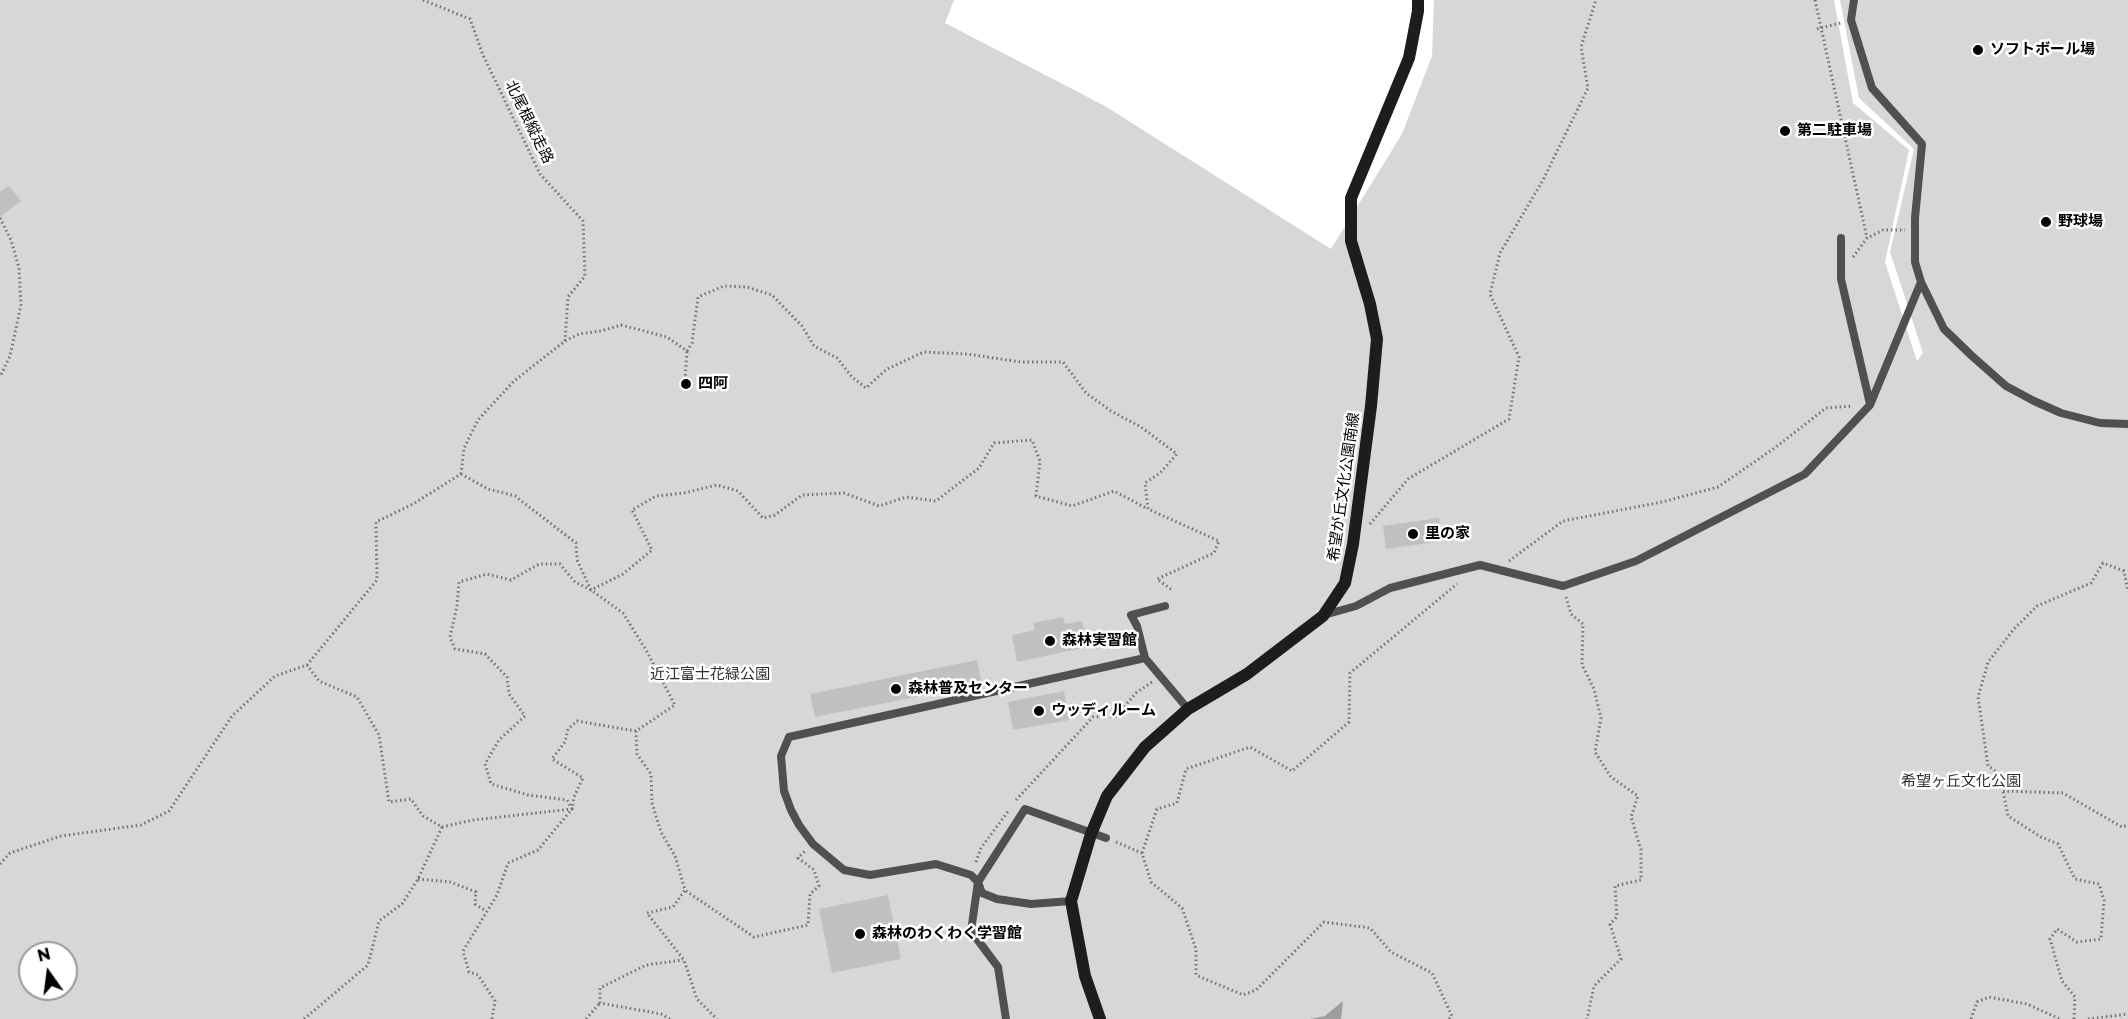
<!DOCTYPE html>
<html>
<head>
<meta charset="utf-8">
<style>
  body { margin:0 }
  #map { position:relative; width:2128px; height:1019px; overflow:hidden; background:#fff; font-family:Montserrat,sans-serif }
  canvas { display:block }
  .north { position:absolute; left:18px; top:941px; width:60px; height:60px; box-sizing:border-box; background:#fff; border:2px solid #999; border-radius:50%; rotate:346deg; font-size:16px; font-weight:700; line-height:24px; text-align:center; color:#000 }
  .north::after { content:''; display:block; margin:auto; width:21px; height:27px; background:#000; clip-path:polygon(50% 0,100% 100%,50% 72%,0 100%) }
</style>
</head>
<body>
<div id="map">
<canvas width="2128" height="1019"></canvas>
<div class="north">N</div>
</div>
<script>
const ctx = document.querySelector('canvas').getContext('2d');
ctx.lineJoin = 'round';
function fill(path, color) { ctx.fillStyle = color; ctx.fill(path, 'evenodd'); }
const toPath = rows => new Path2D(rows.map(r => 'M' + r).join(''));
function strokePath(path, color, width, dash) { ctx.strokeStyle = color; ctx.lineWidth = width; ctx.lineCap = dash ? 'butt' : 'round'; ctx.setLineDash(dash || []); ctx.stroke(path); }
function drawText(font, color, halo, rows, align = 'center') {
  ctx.font = font + ' Montserrat,"Noto Sans JP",sans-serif'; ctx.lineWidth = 5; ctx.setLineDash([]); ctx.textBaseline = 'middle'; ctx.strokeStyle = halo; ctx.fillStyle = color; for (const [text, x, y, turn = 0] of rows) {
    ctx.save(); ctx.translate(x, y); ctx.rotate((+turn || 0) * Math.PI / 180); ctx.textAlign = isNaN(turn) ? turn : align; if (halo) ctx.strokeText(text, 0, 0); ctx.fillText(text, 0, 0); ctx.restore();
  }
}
const green = toPath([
  [0,0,954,0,945,23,1105,106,1331,249,1402,134,1432,56,1434,0,1834,0,1853,103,1909,150,1885,262,1917,361,1923,353,1890,252,1914,149,1859,98,1840,0,2128,0,2128,1019,0,1019],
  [30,953,66,953,66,989,30,989]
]);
const water = toPath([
  [1343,1001,1341,1019,1310,1019,1325,1016]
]);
const building = toPath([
  [9,186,21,201,0,217,0,192],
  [1439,518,1443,541,1386,549,1383,526],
  [1063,617,1065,624,1082,621,1088,647,1017,662,1012,635,1035,630,1033,623],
  [977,660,982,684,815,717,810,694],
  [1064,691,1069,720,1013,730,1008,702],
  [888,895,901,959,832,973,819,909]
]);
const path = toPath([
  [423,0,470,19,483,55,540,174,583,221,585,276,568,297,565,341],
  [1815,0,1867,238],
  [1817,29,1841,23],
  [0,218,11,240,19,268,21,305,10,356,0,377],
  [1853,257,1867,238,1883,230,1905,230],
  [685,380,687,351],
  [461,474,464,448,478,420,514,381,565,341,579,334,601,331,621,325,667,337,687,351,692,343,698,297,724,286,747,287,772,295,802,326,814,346,837,358,852,377,866,388,887,369,924,352,967,354,1021,362,1063,362,1086,393,1111,411,1141,427,1177,454,1160,473,1145,483,1148,509,1219,541,1214,553,1157,579,1172,590],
  [461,474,488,489,515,496,576,543,577,560,591,590,623,574,652,550,632,510,656,496,684,493,717,485,738,491,763,518,775,515,802,495,844,493,879,506,906,497,936,501,979,468,994,443,1032,440,1040,461,1036,496,1072,506,1114,491,1148,509],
  [1370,524,1408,479,1509,419,1519,357,1490,294,1500,253,1543,180,1588,88,1581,47,1596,0],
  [1509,561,1563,521,1662,502,1718,487,1776,447,1826,408,1852,406],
  [1566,597,1571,614,1583,624,1582,665,1594,689,1601,718,1595,752,1611,777,1638,796,1631,817,1641,850,1641,880,1615,886,1617,917,1610,924,1621,959,1594,986,1587,1019],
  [2003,791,2063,793,2122,827,2128,825],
  [1016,800,1093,717,1116,716,1136,693,1152,682],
  [442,827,473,820,572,809,574,797,583,778,552,759,565,742,568,729,577,721,636,731],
  [1116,842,1142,853,1151,882,1182,908,1196,949,1196,975,1243,995,1256,990,1324,922,1370,928,1391,952,1432,973,1452,1016,1449,1019],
  [1142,853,1157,809,1177,803,1186,769,1250,747,1292,771,1349,722,1350,673,1457,584],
  [976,862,981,848,1009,810],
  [0,864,10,853,61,836,141,825,169,811,232,716,275,676,307,665,377,580,376,522,413,504,461,474],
  [418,879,450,882,476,892,475,904,486,911],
  [686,891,754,937,808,925,810,894,819,886,814,870,798,858,805,851],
  [304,1019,368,965,379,921,402,904,418,879,442,827,423,816,411,799,389,802,379,735,357,697,319,681,307,665],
  [492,1019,495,1001,478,975,469,972,463,951,497,895,508,863,538,850,572,809,567,800,528,795,491,784,485,764,499,740,525,716,509,694,507,677,485,654,455,649,450,637,457,606,459,582,487,574,511,580,539,564,560,564,575,582,591,590,623,613,646,650,675,705,636,731,637,754,651,774,652,803,661,832,675,856,685,890,673,907,647,913,684,960,697,999,717,1019],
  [586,1019,600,1003],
  [670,1019,661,1014,600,1003,600,988,646,965,683,960],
  [1971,1019,1977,1002,1989,997,2027,1004,2060,1019],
  [2074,1019,2075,997,2062,981,2050,939,2057,929,2077,942,2101,939,2104,900,2099,884,2075,879,2058,844,2041,837,2008,816,2003,791,2004,777,1988,766,1978,697,1988,662,2014,629,2037,606,2091,583,2103,563,2124,571,2128,592],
  [2088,1019,2128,1014]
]);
const service = toPath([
  [1854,0,1851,20,1872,88,1922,144,1915,218,1915,262,1921,282,1944,329,1972,356,2006,386,2034,401,2061,413,2100,423,2128,424],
  [1841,238,1841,279,1870,404],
  [1324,615,1356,606,1390,588,1480,565,1563,586,1636,561,1805,474,1870,405,1921,282],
  [1145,658,1137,626,1131,615,1165,606],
  [1071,901,1031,904,997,899,982,893,978,882,971,875,936,864,870,875,844,870,813,844,799,825,791,810,784,791,781,756,789,737,1145,658,1188,709],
  [1006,1019,998,967,971,931,978,882,1025,809,1106,838]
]);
const secondary = toPath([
  [1100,1019,1085,976,1071,901,1091,834,1107,796,1145,747,1188,709,1247,674,1323,616,1345,583,1353,544,1371,406,1377,339,1370,304,1351,241,1351,198,1409,58,1418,11,1418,0]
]);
const markers = [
  [1978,50,6,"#000"],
  [1785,131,6,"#000"],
  [2046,222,6,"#000"],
  [686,384,6,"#000"],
  [1413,534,6,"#000"],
  [1050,641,6,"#000"],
  [896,689,6,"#000"],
  [1039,711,6,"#000"],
  [860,934,6,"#000"]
];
const poiNames = [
  ["ソフトボール場",1990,50],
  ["第二駐車場",1797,131],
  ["野球場",2058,222],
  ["四阿",698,384],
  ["里の家",1425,534],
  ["森林実習館",1062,641],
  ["森林普及センター",908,689],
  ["ウッディルーム",1051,711],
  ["森林のわくわく学習館",872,934]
];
const streetNames = [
  ["北尾根縦走路",529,122,64],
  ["希望が丘文化公園南線",1344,487,-82]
];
const parkNames = [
  ["近江富士花緑公園",710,675],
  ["希望ヶ丘文化公園",1961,782]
];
fill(green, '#d7d7d7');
fill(water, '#9e9e9e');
fill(building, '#c0c0c0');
strokePath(path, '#727272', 3, [1.5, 3]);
strokePath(service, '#505050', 8);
strokePath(secondary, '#1d1d1d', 12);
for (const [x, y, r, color] of markers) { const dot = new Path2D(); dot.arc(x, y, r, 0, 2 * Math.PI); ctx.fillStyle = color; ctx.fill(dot); strokePath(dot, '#fff', 2); }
drawText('bold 15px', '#000', '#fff', poiNames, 'left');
drawText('15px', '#000', '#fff', streetNames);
drawText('15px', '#2e2e2e', '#fff', parkNames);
</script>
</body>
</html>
